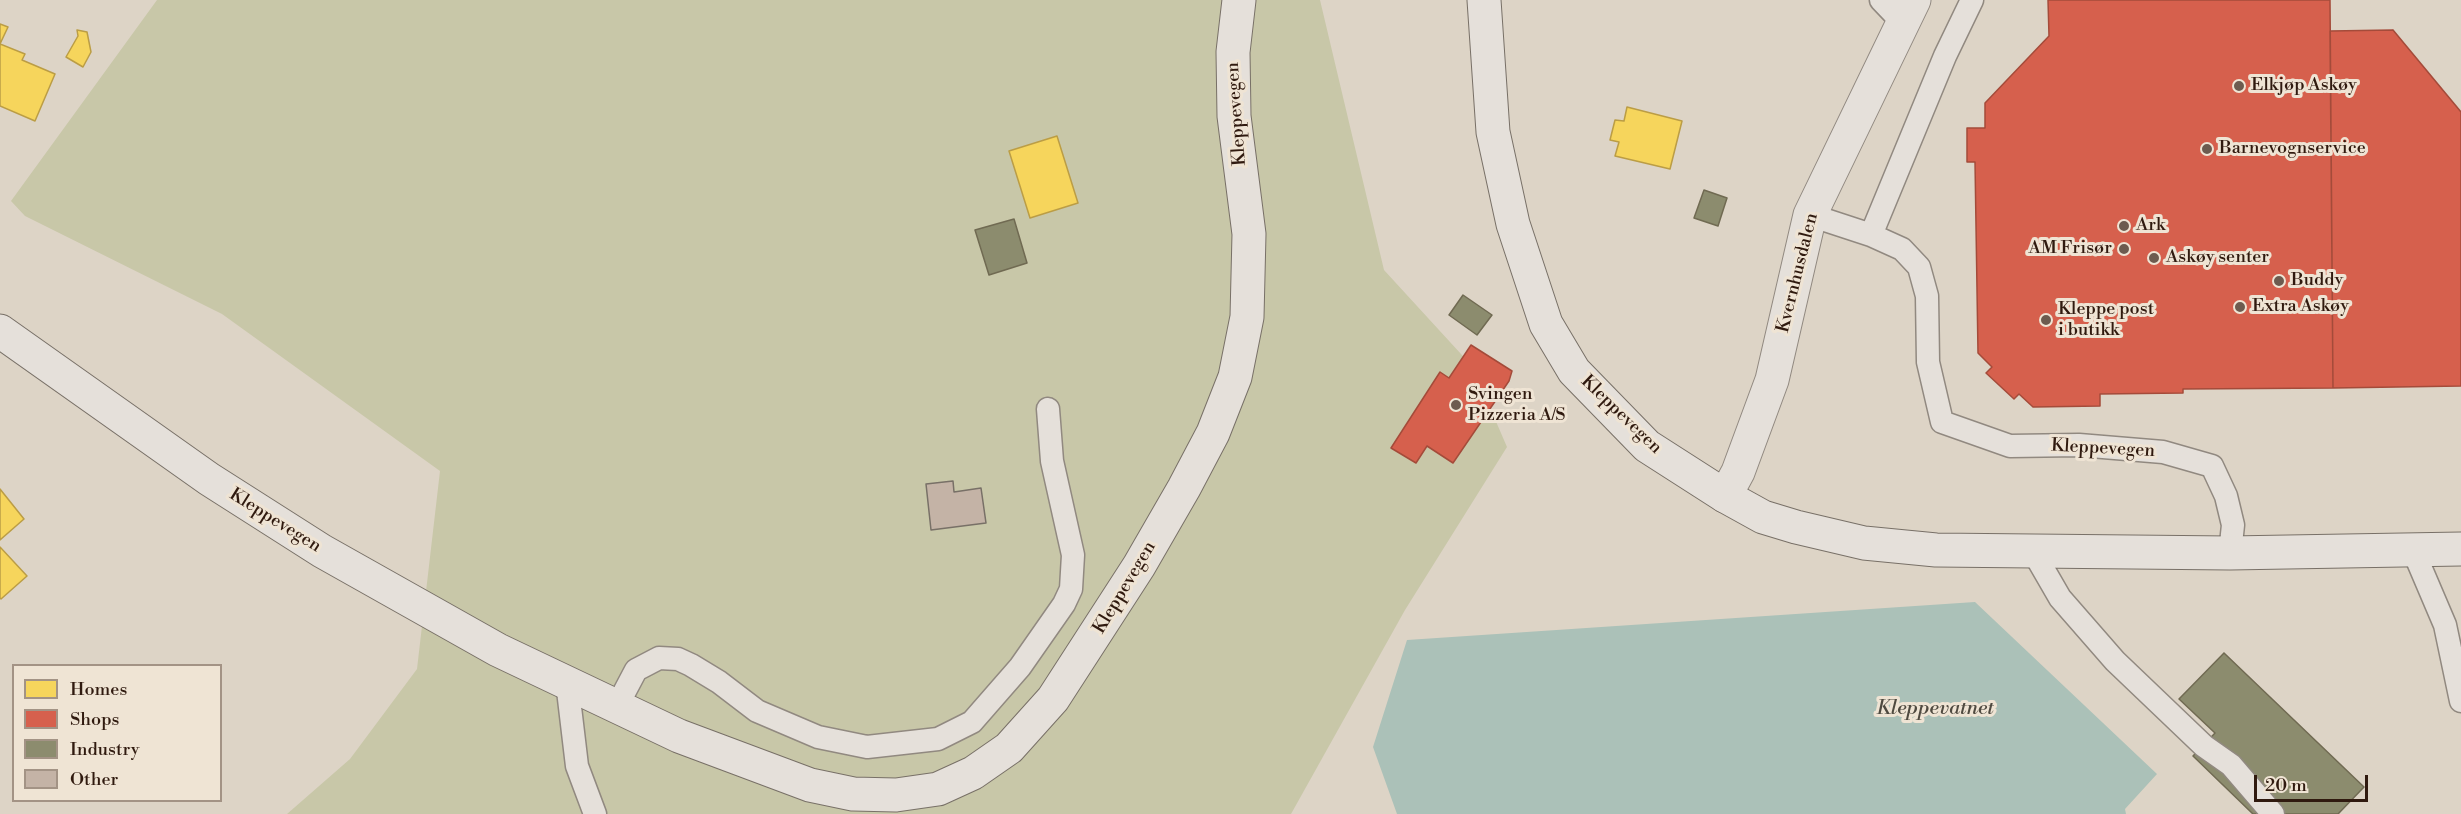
<!DOCTYPE html>
<html>
<head>
<meta charset="utf-8">
<style>
  body { margin:0 }
  #map { position:relative; width:2461px; height:814px; overflow:hidden; background:#ddd4c6; font-family:"Libre Bodoni",serif }
  canvas { display:block }
  .legend { position:absolute; left:12px; top:664px; width:210px; height:138px; box-sizing:border-box; background:#efe4d4; border:2px solid #a39385; margin:0; padding:8px 10px; list-style:none; font-size:18px; color:#301a0f }
  .legend li { display:flex; align-items:center; gap:12px; height:30px }
  .legend b { width:30px; border:2px solid #a39385 }
  .scale { position:absolute; left:2254px; top:775px; width:114px; height:27px; box-sizing:border-box; border:3px solid #301a0f; border-top:0; padding-left:8px; font-size:18px; line-height:21px; white-space:nowrap; color:#301a0f; -webkit-text-stroke:4px #efe4d4; paint-order:stroke }
</style>
</head>
<body>
<div id="map">
<canvas width="2461" height="814"></canvas>
<ul class="legend">
<li><b style="height:16px;background:#f6d55c"></b>Homes</li>
<li><b style="height:16px;background:#d6604d"></b>Shops</li>
<li><b style="height:16px;background:#8c8c6e"></b>Industry</li>
<li><b style="height:16px;background:#c4b3a6"></b>Other</li>
</ul>
<div class="scale">20 m</div>
</div>
<script>
const ctx = document.querySelector('canvas').getContext('2d');
ctx.lineJoin = 'round';
function fill(path, color) { ctx.fillStyle = color; ctx.fill(path, 'evenodd'); }
const toPath = rows => new Path2D(rows.map(r => 'M' + r).join(''));
function strokePath(path, color, width, dash) { ctx.strokeStyle = color; ctx.lineWidth = width; ctx.lineCap = dash ? 'butt' : 'round'; ctx.setLineDash(dash || []); ctx.stroke(path); }
function drawText(font, color, halo, rows, align = 'center') {
  ctx.font = font + ' "Libre Bodoni",serif'; ctx.lineWidth = 6; ctx.setLineDash([]); ctx.textBaseline = 'middle'; ctx.strokeStyle = halo; ctx.fillStyle = color; for (const [text, x, y, turn = 0] of rows) {
    ctx.save(); ctx.translate(x, y); ctx.rotate((+turn || 0) * Math.PI / 180); ctx.textAlign = isNaN(turn) ? turn : align; if (halo) ctx.strokeText(text, 0, 0); ctx.fillText(text, 0, 0); ctx.restore();
  }
}
const green = toPath([
  [157,0,1320,0,1384,270,1472,366,1507,447,1405,610,1291,814,287,814,350,759,417,669,440,471,222,314,25,216,11,201]
]);
const water = toPath([
  [1975,602,2157,774,2125,809,2126,814,1397,814,1373,747,1407,640]
]);
const homes = toPath([
  [0,24,8,27,0,44,25,54,22,60,55,74,35,121,0,106,0,24],
  [77,30,87,32,91,52,83,67,66,57,78,36,77,30],
  [1627,107,1682,121,1670,169,1615,156,1619,142,1610,140,1615,120,1624,121,1627,107],
  [1057,136,1078,203,1030,218,1009,151,1057,136],
  [0,489,24,519,0,540,0,489],
  [0,547,27,576,1,599,0,598,0,547]
]);
const shops = toPath([
  [2048,0,2330,0,2333,388,2183,389,2183,393,2100,394,2100,406,2033,407,2019,394,2014,399,1986,373,1992,367,1978,353,1975,162,1967,162,1967,128,1985,128,1985,103,2049,36,2048,0],
  [2393,30,2461,112,2461,386,2333,388,2330,31,2393,30],
  [1471,345,1512,371,1509,381,1453,463,1427,446,1416,463,1391,448,1440,372,1449,378,1471,345]
]);
const industry = toPath([
  [1704,190,1727,198,1718,226,1694,218,1704,190],
  [1014,219,1027,263,989,275,975,230,1014,219],
  [1463,295,1492,315,1477,335,1449,315,1463,295],
  [2224,653,2364,787,2338,814,2253,814,2193,756,2215,733,2179,699,2224,653]
]);
const building = toPath([
  [953,481,954,492,981,488,986,523,931,530,926,484,953,481]
]);
const service = toPath([
  [1881,0,1902,22],
  [1810,215,1871,235,1945,56,1972,0],
  [1871,235,1902,249,1919,267,1927,296,1928,362,1942,422,2010,446,2079,445,2163,452,2212,466,2226,496,2233,525,2230,553],
  [2413,550,2445,625,2461,701],
  [2034,553,2060,598,2115,661,2204,746,2231,765,2273,814],
  [567,682,577,766,595,814],
  [617,706,636,670,659,658,678,659,691,665,719,682,757,711,818,737,867,747,938,739,972,722,1020,667,1064,604,1071,589,1073,555,1052,461,1048,409]
]);
const minor = toPath([
  [1725,496,1738,472,1772,380,1810,215,1914,0]
]);
const secondary = toPath([
  [1484,0,1493,132,1513,224,1546,324,1574,371,1647,446,1725,496,1763,517,1796,527,1864,543,1936,550,2230,553,2461,549],
  [0,331,209,479,322,551,498,650,679,736,810,785,853,794,896,795,938,789,973,773,1009,748,1053,699,1139,566,1184,488,1213,433,1235,377,1247,317,1249,234,1234,116,1233,52,1239,0]
]);
const markers = [
  [2239,86,6,"#6d5b4f"],
  [2207,149,6,"#6d5b4f"],
  [2124,226,6,"#6d5b4f"],
  [2124,249,6,"#6d5b4f"],
  [2154,258,6,"#6d5b4f"],
  [2279,281,6,"#6d5b4f"],
  [2240,307,6,"#6d5b4f"],
  [2046,320,6,"#6d5b4f"],
  [1456,405,6,"#6d5b4f"]
];
const poiNames = [
  ["Elkjøp Askøy",2251,86],
  ["Barnevognservice",2219,149],
  ["Ark",2136,226],
  ["AM Frisør",2112,249,"right"],
  ["Askøy senter",2166,258],
  ["Buddy",2291,281],
  ["Extra Askøy",2252,307],
  ["Kleppe post",2058,310],
  ["i butikk",2058,331],
  ["Svingen",1468,395],
  ["Pizzeria A/S",1468,416]
];
const streetNames = [
  ["Kleppevegen",1237,114,-94],
  ["Kvernhusdalen",1798,273,-76],
  ["Kleppevegen",1621,415,44],
  ["Kleppevegen",2103,449,3],
  ["Kleppevegen",275,521,32],
  ["Kleppevegen",1125,588,-59]
];
const waterNames = [
  ["Kleppevatnet",1935,709]
];
fill(green, '#c8c7a8');
fill(water, '#abc1b8');
fill(homes, '#f6d55c');
strokePath(homes, '#bb9d45', 1.5);
fill(shops, '#d6604d');
strokePath(shops, '#a44b3a', 1.5);
fill(industry, '#8c8c6e');
strokePath(industry, '#706a52', 1.5);
fill(building, '#c4b3a6');
strokePath(building, '#787067', 1.5);
strokePath(service, '#918980', 25);
strokePath(minor, '#918980', 35);
strokePath(secondary, '#787067', 35);
strokePath(service, '#e5e0da', 22);
strokePath(minor, '#e5e0da', 33);
strokePath(secondary, '#e5e0da', 33);
for (const [x, y, r, color] of markers) { const dot = new Path2D(); dot.arc(x, y, r, 0, 2 * Math.PI); ctx.fillStyle = color; ctx.fill(dot); strokePath(dot, '#efe4d4', 2); }
drawText('18px', '#301a0f', '#efe4d4', poiNames, 'left');
drawText('18px', '#301a0f', '#efe4d4', streetNames);
drawText('italic 20px', '#4f4a40', '#efe4d4', waterNames);
</script>
</body>
</html>
